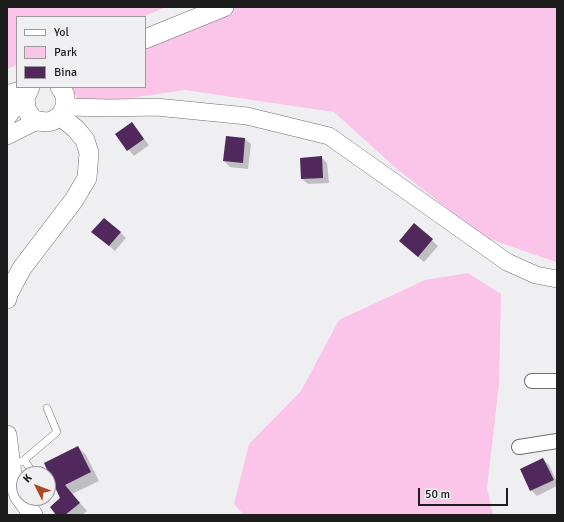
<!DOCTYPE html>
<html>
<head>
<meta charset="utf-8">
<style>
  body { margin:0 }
  #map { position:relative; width:564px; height:522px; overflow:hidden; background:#efeef1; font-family:Signika,sans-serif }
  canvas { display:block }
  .frame { position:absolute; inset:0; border:8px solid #1d1d1e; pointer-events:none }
  .legend { position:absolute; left:16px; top:16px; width:130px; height:72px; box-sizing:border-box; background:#efeef1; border:1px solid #9b9a9d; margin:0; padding:5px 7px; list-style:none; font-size:12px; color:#1d1d1e }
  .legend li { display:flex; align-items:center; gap:8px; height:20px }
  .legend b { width:20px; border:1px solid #9b9a9d }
  .north { position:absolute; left:16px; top:466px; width:40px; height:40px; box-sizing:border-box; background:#efeef1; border:1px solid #9b9a9d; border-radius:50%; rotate:312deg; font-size:11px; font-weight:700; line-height:16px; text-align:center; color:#1d1d1e }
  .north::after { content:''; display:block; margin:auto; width:14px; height:18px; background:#ae4721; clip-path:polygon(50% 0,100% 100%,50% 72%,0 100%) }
  .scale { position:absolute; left:418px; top:488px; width:90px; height:18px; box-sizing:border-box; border:2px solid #1d1d1e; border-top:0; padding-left:5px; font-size:12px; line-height:14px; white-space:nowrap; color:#1d1d1e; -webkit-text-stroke:3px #efeef1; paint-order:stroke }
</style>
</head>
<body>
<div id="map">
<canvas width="564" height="522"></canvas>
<div class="frame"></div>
<ul class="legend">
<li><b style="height:5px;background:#fff"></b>Yol</li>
<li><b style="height:11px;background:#fac5e8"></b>Park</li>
<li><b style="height:11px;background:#51285b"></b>Bina</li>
</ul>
<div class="north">K</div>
<div class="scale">50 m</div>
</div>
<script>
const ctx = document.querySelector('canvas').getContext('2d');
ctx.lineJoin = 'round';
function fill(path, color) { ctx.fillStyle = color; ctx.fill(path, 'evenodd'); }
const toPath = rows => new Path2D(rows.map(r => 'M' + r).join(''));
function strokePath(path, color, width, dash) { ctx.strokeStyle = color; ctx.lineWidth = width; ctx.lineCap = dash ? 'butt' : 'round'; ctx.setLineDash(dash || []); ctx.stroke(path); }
const green = toPath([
  [7,7,166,7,142,17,17,17,17,65,7,69],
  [236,7,557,7,556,262,484,237,397,169,334,112,185,90,83,105,69,87,145,87,145,48],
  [468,273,501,294,499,384,487,488,493,515,244,515,234,504,249,444,301,391,339,320,425,280]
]);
const shadow = toPath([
  [132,123,149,145,134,156,116,135],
  [245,139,251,144,248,169,230,167,224,161],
  [321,157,327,163,329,183,308,184,302,179],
  [414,224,438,246,424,262,406,247],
  [93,232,120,232,126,238,115,251],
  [78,447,86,455,99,481,72,494,87,511,82,515,58,515,62,498,45,464],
  [543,459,549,465,557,482,557,486,537,496,531,490]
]);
const building = toPath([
  [132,122,144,139,127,151,115,134],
  [226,136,245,138,243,163,223,161],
  [322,156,323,178,301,179,300,158],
  [104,218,121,232,109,246,91,232],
  [414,223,433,239,418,257,399,241],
  [78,446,91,472,65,485,80,503,65,515,56,515,50,507,60,498,44,463],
  [543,458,554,480,530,491,520,469]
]);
const service = toPath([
  [24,460,57,432,47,408],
  [20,462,24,460,34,474]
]);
const minor = toPath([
  [532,381,557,381],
  [519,447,557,441]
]);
const tertiary = toPath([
  [65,107,111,108,156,107,247,116,329,136,507,262,536,275,557,279],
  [7,118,29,88],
  [7,136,37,121]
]);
const secondary = toPath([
  [145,39,224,7],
  [30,87,25,98,26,109,32,118,37,121,47,122,52,121,60,116,65,107,65,95,60,87],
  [7,95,29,88],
  [7,299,8,294,22,268,74,200,87,178,89,153,85,140,76,129,60,116],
  [7,435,12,475,19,495,33,515]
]);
fill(green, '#fac5e8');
fill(shadow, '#0003');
fill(building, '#51285b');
strokePath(service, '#6f6e71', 8);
strokePath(minor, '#6f6e71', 16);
strokePath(tertiary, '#6f6e71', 18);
strokePath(secondary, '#6f6e71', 20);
strokePath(service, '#fff', 7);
strokePath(minor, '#fff', 14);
strokePath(tertiary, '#fff', 17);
strokePath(secondary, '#fff', 19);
</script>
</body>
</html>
